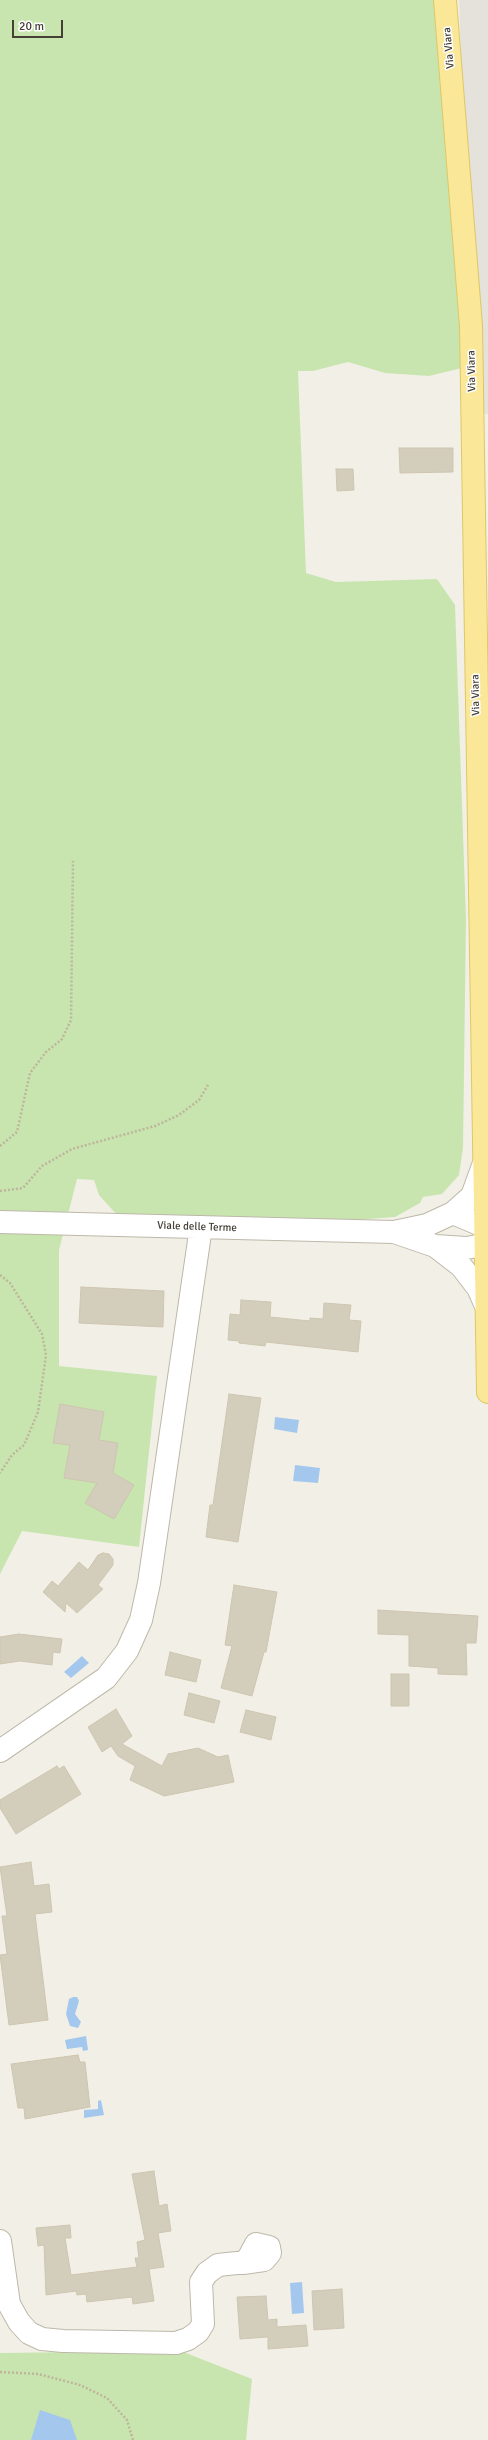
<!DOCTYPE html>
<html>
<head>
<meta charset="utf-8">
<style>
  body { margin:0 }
  #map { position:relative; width:488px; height:2440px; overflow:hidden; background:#f2f0e6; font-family:Signika,sans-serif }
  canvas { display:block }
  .scale { position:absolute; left:12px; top:20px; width:51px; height:18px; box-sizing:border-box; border:2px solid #454036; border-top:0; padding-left:5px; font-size:12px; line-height:14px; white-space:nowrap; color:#454036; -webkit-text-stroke:3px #fff; paint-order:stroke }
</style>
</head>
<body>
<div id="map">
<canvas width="488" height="2440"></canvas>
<div class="scale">20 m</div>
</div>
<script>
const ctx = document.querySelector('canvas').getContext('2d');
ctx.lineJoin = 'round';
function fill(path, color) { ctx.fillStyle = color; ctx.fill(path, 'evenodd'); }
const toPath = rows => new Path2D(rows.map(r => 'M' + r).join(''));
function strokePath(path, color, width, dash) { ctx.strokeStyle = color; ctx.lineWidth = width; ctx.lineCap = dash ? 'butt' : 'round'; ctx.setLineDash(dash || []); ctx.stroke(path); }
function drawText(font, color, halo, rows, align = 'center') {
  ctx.font = font + ' Signika,sans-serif'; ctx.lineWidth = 3; ctx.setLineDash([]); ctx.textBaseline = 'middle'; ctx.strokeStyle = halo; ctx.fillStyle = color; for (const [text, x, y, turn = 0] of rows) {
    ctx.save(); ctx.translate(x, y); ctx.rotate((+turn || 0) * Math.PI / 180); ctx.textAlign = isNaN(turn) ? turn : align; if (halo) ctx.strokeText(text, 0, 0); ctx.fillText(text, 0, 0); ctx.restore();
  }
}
const industrial = toPath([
  [459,0,488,0,488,414,472,415]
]);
const green = toPath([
  [0,0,440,0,462,368,429,376,385,373,348,362,313,371,298,371,306,573,336,582,437,579,455,605,466,919,463,1148,459,1175,442,1194,423,1197,420,1203,395,1217,353,1220,118,1216,99,1195,94,1180,77,1179,59,1250,59,1366,157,1376,139,1547,22,1531,0,1574],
  [156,2351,186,2353,252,2379,246,2440,0,2440,0,2353]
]);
const water = toPath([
  [275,1417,299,1420,297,1433,274,1429],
  [295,1465,320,1468,318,1483,293,1481],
  [82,1656,89,1663,71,1678,64,1672],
  [73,1997,77,1997,79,2001,75,2014,81,2022,78,2028,70,2026,66,2014,69,1999],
  [86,2036,88,2050,83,2051,82,2047,67,2049,65,2040],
  [101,2100,104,2115,84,2118,84,2110,98,2109,98,2101],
  [302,2282,304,2313,292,2314,290,2283],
  [40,2410,70,2420,77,2440,31,2440]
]);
const building = toPath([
  [399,448,453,448,453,472,400,473,399,448],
  [336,469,353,469,354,490,337,491,336,469],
  [81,1287,164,1291,163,1327,79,1323,81,1287],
  [241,1300,271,1302,270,1317,310,1321,310,1318,323,1319,324,1303,351,1305,349,1320,361,1321,358,1352,266,1342,265,1346,239,1343,239,1341,228,1340,230,1314,240,1315,241,1300],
  [229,1394,261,1398,238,1542,206,1537,210,1505,213,1505,229,1394],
  [60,1404,104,1412,99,1440,118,1443,113,1473,134,1485,114,1519,85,1503,97,1483,64,1478,70,1445,53,1443,60,1404],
  [103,1553,109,1554,113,1559,113,1565,98,1585,103,1589,77,1613,66,1603,65,1612,43,1592,52,1581,58,1586,79,1562,88,1570,98,1555,103,1553],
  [234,1585,277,1592,266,1652,264,1652,252,1696,221,1688,232,1646,225,1645,234,1585],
  [378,1610,478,1616,476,1643,466,1643,467,1675,438,1674,438,1668,409,1666,409,1635,378,1634,378,1610],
  [19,1634,62,1639,60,1653,53,1652,52,1665,20,1661,0,1664,0,1637,19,1634],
  [170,1652,201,1660,196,1682,165,1675,170,1652],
  [391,1674,409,1674,409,1706,391,1706,391,1674],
  [189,1693,220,1701,214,1723,184,1715,189,1693],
  [116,1709,132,1736,122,1744,162,1766,168,1754,198,1748,218,1757,228,1755,234,1782,164,1796,130,1780,135,1766,118,1756,111,1746,102,1752,88,1727,116,1709],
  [246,1710,276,1717,271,1740,240,1732,246,1710],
  [57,1766,59,1769,64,1766,81,1794,16,1834,0,1808,0,1800,57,1766],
  [31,1862,34,1886,49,1884,52,1912,35,1914,48,2020,9,2025,0,1955,7,1954,2,1916,7,1916,0,1867,31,1862],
  [78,2055,80,2062,85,2062,90,2107,25,2119,24,2108,18,2108,11,2064,78,2055],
  [154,2171,159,2206,167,2204,171,2231,158,2233,164,2267,149,2269,154,2301,133,2304,132,2297,87,2302,86,2294,77,2295,76,2291,46,2295,44,2245,38,2246,36,2228,70,2225,71,2238,65,2238,71,2275,137,2267,135,2258,139,2258,137,2242,145,2240,132,2174,154,2171],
  [342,2289,344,2328,314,2330,312,2291,342,2289],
  [266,2296,268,2320,277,2319,277,2327,306,2325,308,2346,268,2349,268,2337,240,2339,237,2297,266,2296]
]);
const path = toPath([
  [0,1146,17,1132,30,1073,46,1052,62,1039,71,1020,73,861],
  [0,1191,23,1188,42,1166,72,1149,155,1126,179,1115,199,1100,208,1085],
  [0,1275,10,1283,42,1334,46,1355,38,1412,24,1445,12,1455,0,1473],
  [0,2372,38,2374,80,2385,107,2398,127,2420,133,2440]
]);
const minor = toPath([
  [453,1213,486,1227],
  [0,1222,394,1232,427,1225,453,1213,472,1196,484,1163],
  [394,1232,435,1246,466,1248,478,1246,486,1240],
  [435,1246,461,1266,478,1288,486,1306],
  [0,1751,106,1678,127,1651,141,1620,149,1583,201,1227],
  [0,2241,9,2304,19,2322,29,2333,42,2339,63,2341,176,2343,188,2339,198,2332,203,2324,201,2282,207,2273,218,2265,237,2263,243,2263,264,2260,270,2253,269,2247,256,2244,249,2257,243,2263]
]);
const major = toPath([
  [445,0,471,326,488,1392]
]);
const streetNames = [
  ["Via Viara",449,48,-95],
  ["Via Viara",472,371,-91],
  ["Via Viara",476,695,-91],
  ["Viale delle Terme",197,1227,2]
];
fill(industrial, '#e5e1db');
fill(green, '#c8e5b0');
fill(water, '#a4c8ed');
fill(building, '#d3cdbc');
strokePath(building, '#cec5b0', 1);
strokePath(minor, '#bdb8a9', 24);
strokePath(major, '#dec768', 24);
strokePath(path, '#beb59b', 2.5, [2, 2]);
strokePath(minor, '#fff', 22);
strokePath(major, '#fae898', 22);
drawText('11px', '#454036', '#fff', streetNames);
</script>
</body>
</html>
